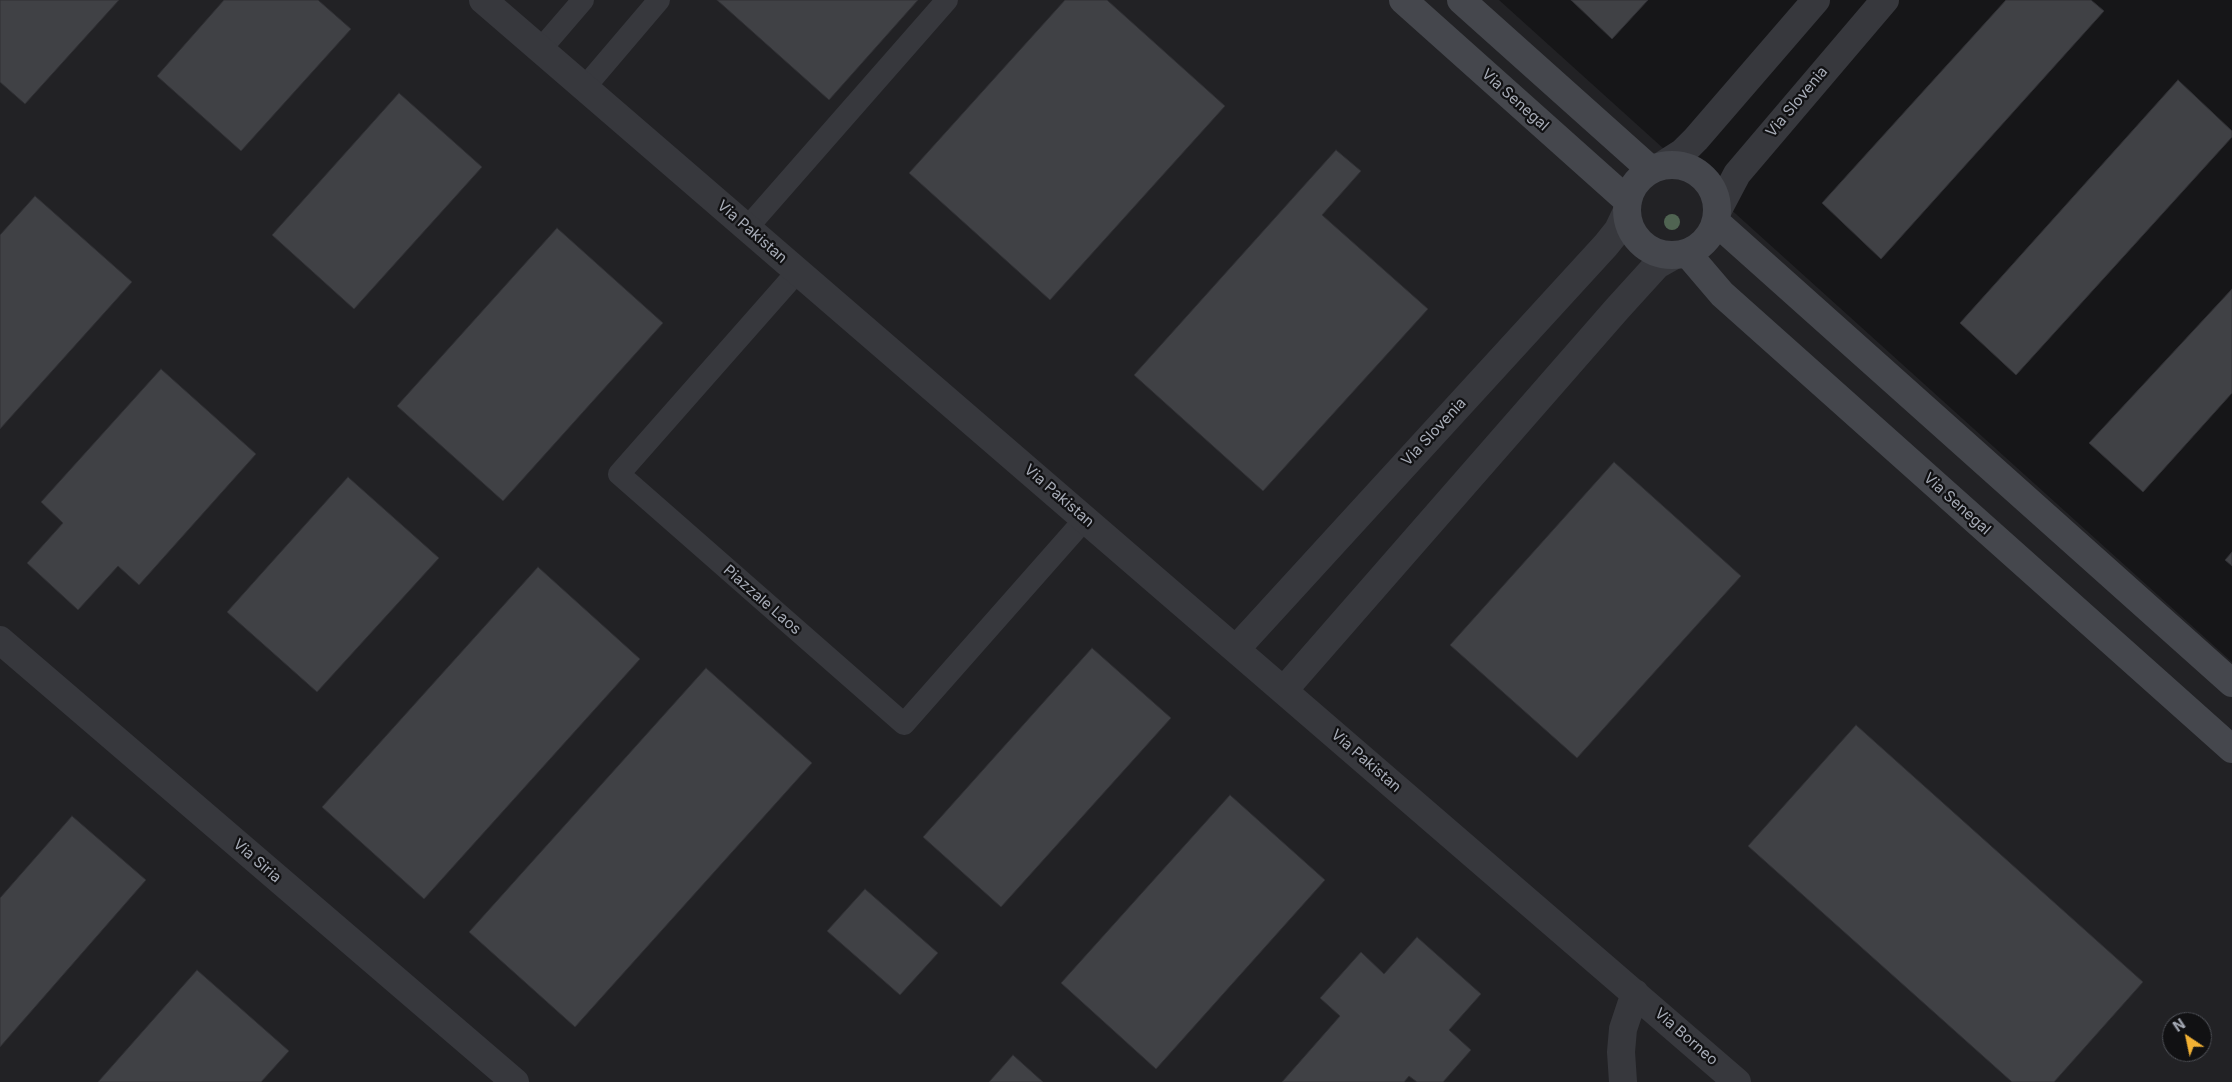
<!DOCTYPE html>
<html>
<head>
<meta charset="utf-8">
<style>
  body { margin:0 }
  #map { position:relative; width:2232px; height:1082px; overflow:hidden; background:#161618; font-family:Inter,sans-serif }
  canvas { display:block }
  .north { position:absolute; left:2162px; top:1012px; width:50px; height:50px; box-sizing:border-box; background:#111113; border:1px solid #4d4f55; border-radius:50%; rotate:326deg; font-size:14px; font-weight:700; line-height:20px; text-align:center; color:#a8adb8 }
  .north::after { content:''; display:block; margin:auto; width:18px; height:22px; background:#f2b134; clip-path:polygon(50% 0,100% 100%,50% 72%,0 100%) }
</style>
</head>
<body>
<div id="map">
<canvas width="2232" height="1082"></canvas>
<div class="north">N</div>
</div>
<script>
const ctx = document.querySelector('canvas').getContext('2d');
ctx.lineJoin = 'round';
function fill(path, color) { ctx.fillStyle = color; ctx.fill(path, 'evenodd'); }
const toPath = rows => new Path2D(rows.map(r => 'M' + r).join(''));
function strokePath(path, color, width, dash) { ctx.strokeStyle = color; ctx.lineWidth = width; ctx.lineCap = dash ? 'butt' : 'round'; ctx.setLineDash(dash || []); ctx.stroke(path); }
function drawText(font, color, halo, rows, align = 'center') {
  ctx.font = font + ' Inter,sans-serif'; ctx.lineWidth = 4.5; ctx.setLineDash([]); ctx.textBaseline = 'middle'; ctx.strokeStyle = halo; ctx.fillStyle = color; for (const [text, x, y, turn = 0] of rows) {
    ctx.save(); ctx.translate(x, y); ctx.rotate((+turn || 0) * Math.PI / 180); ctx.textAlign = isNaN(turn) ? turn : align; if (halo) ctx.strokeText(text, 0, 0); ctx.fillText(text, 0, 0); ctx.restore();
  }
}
const built = toPath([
  [0,0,1499,0,2232,662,2232,1082,0,1082],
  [2172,1022,2202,1022,2202,1052,2172,1052]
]);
const building = toPath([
  [0,0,119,0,25,104,0,82,0,0],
  [224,0,318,0,351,29,241,151,157,76,224,0],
  [717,0,918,0,829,100,717,0],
  [1065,0,1107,0,1225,106,1050,300,909,173,1065,0],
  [1571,0,1648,0,1612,39,1571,0],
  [2006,0,2091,0,2104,11,1881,259,1822,203,2006,0],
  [2178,80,2232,131,2232,137,2016,375,1960,323,2178,80],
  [399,93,482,167,354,309,272,235,399,93],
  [1336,150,1361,171,1322,215,1428,309,1263,491,1134,375,1336,150],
  [35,196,132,282,0,429,0,235,35,196],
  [557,228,663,323,503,501,397,406,557,228],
  [2232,289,2232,393,2143,492,2089,443,2232,289],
  [161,369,256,454,139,585,118,566,78,610,27,563,63,523,41,502,161,369],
  [1614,462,1741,576,1577,758,1450,645,1614,462],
  [348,477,439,558,317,692,227,612,348,477],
  [2232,552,2232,566,2225,560,2232,552],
  [538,567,640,659,424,899,322,807,538,567],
  [1092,648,1171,718,1001,907,923,837,1092,648],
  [706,668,812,763,575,1027,469,932,706,668],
  [1856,725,2143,982,2054,1082,2012,1082,1748,846,1856,725],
  [1230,795,1325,880,1156,1069,1061,983,1230,795],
  [72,816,146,880,0,1047,0,898,72,816],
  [865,889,938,953,900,995,827,931,865,889],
  [1417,937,1481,994,1449,1030,1471,1050,1443,1082,1417,1082,1409,1076,1404,1082,1282,1082,1340,1016,1320,998,1361,952,1384,974,1417,937],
  [197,970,289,1051,261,1082,98,1082,197,970],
  [1013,1055,1043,1082,989,1082,1013,1055]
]);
const service = toPath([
  [540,50,583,0],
  [585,87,659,0],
  [747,228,947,0],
  [798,271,619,474,904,724,1085,519]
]);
const minor = toPath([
  [483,0,1737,1082],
  [1661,166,1683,152,1696,139,1816,0],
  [1718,210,1737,174,1885,0],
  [0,640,515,1082],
  [1236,649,1606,245,1618,230,1627,211],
  [1284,690,1617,309,1657,265,1673,256],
  [1623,1082,1621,1052,1623,1029,1635,993]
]);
const secondary = toPath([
  [1403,0,1628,201],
  [1461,0,1651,170],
  '1627 210a45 45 0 1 1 90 0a45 45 0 1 1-90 0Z',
  [1716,222,2232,683],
  [1687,253,1722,294,2232,749]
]);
const trees = [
  [1672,222]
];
const streetNames = [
  ["Via Senegal",1515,100,42],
  ["Via Slovenia",1797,102,-50],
  ["Via Pakistan",752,232,41],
  ["Via Slovenia",1434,432,-47],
  ["Via Pakistan",1059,496,41],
  ["Via Senegal",1957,504,42],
  ["Piazzale Laos",762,600,41],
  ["Via Pakistan",1366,761,41],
  ["Via Siria",257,861,41],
  ["Via Borneo",1686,1037,41]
];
fill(built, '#222225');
fill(building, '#404145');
strokePath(building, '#303034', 1);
strokePath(service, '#37383d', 22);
strokePath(minor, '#37383d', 28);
strokePath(secondary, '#45474d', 28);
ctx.fillStyle = '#506452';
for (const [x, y] of trees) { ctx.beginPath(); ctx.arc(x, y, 8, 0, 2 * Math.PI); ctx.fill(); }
drawText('15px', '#a8adb8', '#111113', streetNames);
</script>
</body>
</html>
